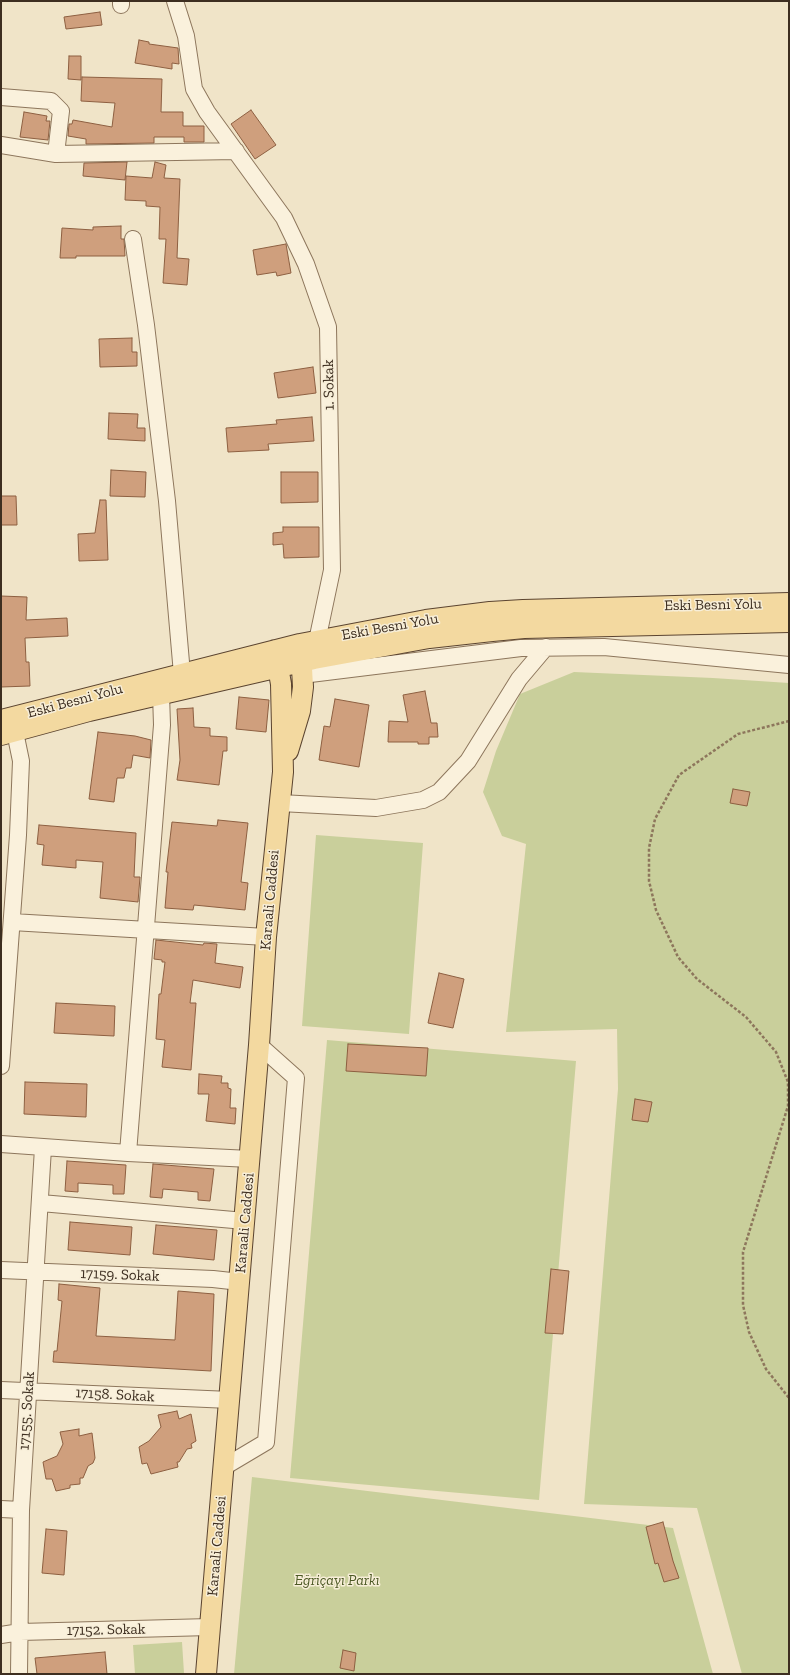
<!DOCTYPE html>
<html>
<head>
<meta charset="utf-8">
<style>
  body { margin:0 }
  #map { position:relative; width:790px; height:1675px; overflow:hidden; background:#f0e4c8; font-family:"Zilla Slab",serif }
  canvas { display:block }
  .frame { position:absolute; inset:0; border:2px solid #3d2e20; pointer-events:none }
</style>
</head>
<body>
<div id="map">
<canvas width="790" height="1675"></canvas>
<div class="frame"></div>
</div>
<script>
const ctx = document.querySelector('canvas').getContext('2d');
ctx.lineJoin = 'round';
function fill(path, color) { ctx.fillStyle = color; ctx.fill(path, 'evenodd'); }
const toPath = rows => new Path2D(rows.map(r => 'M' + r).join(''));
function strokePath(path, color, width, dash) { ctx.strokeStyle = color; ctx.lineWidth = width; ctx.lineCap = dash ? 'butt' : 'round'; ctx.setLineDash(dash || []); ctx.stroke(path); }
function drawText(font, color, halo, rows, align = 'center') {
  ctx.font = font + ' "Zilla Slab",serif'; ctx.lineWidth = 3; ctx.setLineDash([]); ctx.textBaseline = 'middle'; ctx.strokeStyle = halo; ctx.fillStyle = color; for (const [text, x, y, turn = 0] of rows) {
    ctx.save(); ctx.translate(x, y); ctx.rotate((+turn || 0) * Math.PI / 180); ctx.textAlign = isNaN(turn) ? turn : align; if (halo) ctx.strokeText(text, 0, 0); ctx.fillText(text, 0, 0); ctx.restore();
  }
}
const green = toPath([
  [574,672,713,678,789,683,789,1674,742,1674,697,1508,584,1504,618,1089,617,1029,506,1032,526,844,502,836,483,792,496,751,520,694],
  [316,835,423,843,409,1034,302,1026],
  [327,1040,576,1061,539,1500,290,1478],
  [252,1477,673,1528,713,1674,234,1674],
  [182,1642,184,1673,135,1674,133,1645]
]);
const building = toPath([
  [100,12,102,25,66,29,64,17,100,12],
  [139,40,149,42,149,44,178,48,179,64,172,63,172,69,135,63,139,40],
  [69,56,81,56,81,80,68,79,69,56],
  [82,77,162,79,161,112,183,112,183,126,204,126,204,142,184,142,184,137,154,137,154,143,86,144,86,139,68,136,69,124,72,124,73,120,112,127,115,103,81,101,82,77],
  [251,110,276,145,255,159,231,124,251,110],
  [24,112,47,116,46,121,50,121,48,140,20,137,24,112],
  [127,162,125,180,83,176,84,163,127,162],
  [155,162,166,165,164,178,180,179,177,258,189,259,187,285,163,283,166,239,159,239,160,207,146,206,146,201,125,200,126,176,152,178,155,162],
  [121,226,121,239,124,239,125,256,76,256,76,258,60,258,62,228,93,230,93,227,121,226],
  [286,244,291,273,277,276,276,272,257,275,253,250,286,244],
  [132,338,132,352,137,352,137,366,100,367,99,339,132,338],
  [313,367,316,393,278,398,274,373,313,367],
  [109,413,138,414,137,428,145,428,145,441,108,439,109,413],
  [312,417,314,441,268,444,269,450,228,452,226,428,277,424,276,420,312,417],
  [111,470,146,472,145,497,110,496,111,470],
  [281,472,318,472,318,502,281,503,281,472],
  [1,496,16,496,17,525,1,525,1,496],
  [100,500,106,500,108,560,79,561,78,534,95,533,100,500],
  [283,527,319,527,319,557,284,558,283,544,273,545,273,533,283,532,283,527],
  [1,596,27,597,26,620,67,618,68,636,25,638,26,662,29,662,30,686,1,687,1,596],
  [425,691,431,723,437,723,438,737,429,737,429,744,418,744,418,742,388,742,389,721,408,722,403,695,425,691],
  [239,697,269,700,266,732,236,729,239,697],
  [335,699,369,705,359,767,319,760,324,726,330,727,335,699],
  [193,708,194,727,210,728,210,736,227,737,227,751,223,751,219,785,177,780,180,760,177,709,193,708],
  [98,732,135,736,151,740,150,758,133,755,131,768,126,768,124,778,117,778,114,802,89,799,98,732],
  [733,789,750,792,747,806,730,803,733,789],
  [218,820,248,823,241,882,248,883,245,910,194,905,193,910,165,908,168,872,166,872,172,822,217,826,218,820],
  [39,825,136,833,134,877,140,877,138,902,100,898,103,862,76,860,76,868,42,865,44,845,37,844,39,825],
  [156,940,203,945,204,943,217,944,215,963,243,967,240,988,193,980,190,1003,196,1003,191,1070,162,1067,165,1040,156,1039,159,994,161,994,165,962,162,962,162,960,154,959,156,940],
  [439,973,464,979,453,1028,428,1023,439,973],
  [56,1003,115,1006,114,1036,54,1033,56,1003],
  [348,1044,428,1048,426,1076,346,1071,348,1044],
  [199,1074,222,1076,221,1083,228,1083,228,1088,231,1089,230,1108,236,1108,235,1124,206,1121,209,1094,198,1094,199,1074],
  [25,1082,87,1084,86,1117,24,1114,25,1082],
  [635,1099,652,1102,648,1122,632,1120,635,1099],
  [67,1161,126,1165,124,1194,113,1194,113,1185,78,1183,78,1192,65,1191,67,1161],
  [153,1164,214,1169,210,1201,198,1200,198,1192,163,1189,162,1198,150,1197,153,1164],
  [70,1222,132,1227,130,1255,68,1250,70,1222],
  [156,1225,217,1230,214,1260,153,1254,156,1225],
  [551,1269,569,1271,563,1334,545,1333,551,1269],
  [59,1284,100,1288,96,1336,175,1340,178,1291,214,1294,211,1371,53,1362,54,1351,57,1351,62,1301,58,1300,59,1284],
  [177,1411,179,1419,191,1414,196,1441,191,1444,192,1448,187,1449,179,1462,177,1462,178,1467,151,1474,147,1463,142,1464,139,1447,149,1441,161,1427,158,1415,177,1411],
  [79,1429,79,1436,92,1433,95,1458,93,1463,88,1466,83,1478,80,1478,80,1484,70,1485,70,1488,56,1491,52,1479,46,1479,43,1462,57,1456,63,1444,60,1432,79,1429],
  [663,1522,673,1561,679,1578,664,1582,658,1563,655,1564,646,1527,663,1522],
  [46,1529,67,1531,64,1575,42,1573,46,1529],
  [343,1650,356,1653,354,1671,340,1668,343,1650],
  [105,1652,107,1674,37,1674,35,1658,105,1652]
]);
const path = toPath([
  [789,721,738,734,679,775,655,819,649,848,649,881,656,910,678,957,697,979,746,1017,776,1052,788,1082,788,1106,743,1252,743,1305,749,1332,766,1369,789,1398]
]);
const minor = toPath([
  [175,1,186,36,194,89,207,112,284,218,306,264,328,327,332,570,317,641],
  [121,5,121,1],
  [1,97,51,101,61,111,56,154],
  [1,145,56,154,236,151],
  [133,239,146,325,167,501,182,674],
  [302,675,521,648,604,647,789,665],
  [280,803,376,808,423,800,439,792,468,761,519,679,546,647],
  [12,922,266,937],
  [1,1066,18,835,21,761,15,732],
  [1,1144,128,1153,250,1159],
  [128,1153,162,725,161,694],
  [41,1203,245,1221],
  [1,1270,213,1279,240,1282],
  [1,1390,230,1400],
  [224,1467,266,1442,296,1078,259,1045],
  [1,1509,21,1510],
  [1,1635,20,1632,210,1627],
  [19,1674,21,1510,43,1148]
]);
const major = toPath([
  [1,720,300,644,426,620,490,612,523,610,789,603],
  [1,735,89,711,314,659,429,638,492,631,524,628,789,622],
  [288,751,300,711,303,687,301,649],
  [206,1674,259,1045,266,937,283,772,281,684,275,650]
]);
const streetNames = [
  ["1. Sokak",329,385,-91],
  ["Eski Besni Yolu",713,605,-1],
  ["Eski Besni Yolu",390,627,-10],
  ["Eski Besni Yolu",75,701,-15],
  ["Karaali Caddesi",270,900,-85],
  ["Karaali Caddesi",245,1223,-85],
  ["17159. Sokak",120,1275,2],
  ["17158. Sokak",115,1395,3],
  ["17155. Sokak",27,1411,-86],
  ["Karaali Caddesi",217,1546,-85],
  ["17152. Sokak",106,1630,-1]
];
const parkNames = [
  ["Eğriçayı Parkı",337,1581]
];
fill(green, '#c9cf9b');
fill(building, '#cf9f7d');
strokePath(building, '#8d5f41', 1);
strokePath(minor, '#8d765c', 18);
strokePath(major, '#5b4430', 22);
strokePath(path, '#8d765c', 2.5, [3, 2]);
strokePath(minor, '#faf1dc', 16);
strokePath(major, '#f3d9a0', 20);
drawText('15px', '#3d2e20', '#f7eed8', streetNames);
drawText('italic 15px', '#4d5a26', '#f7eed8', parkNames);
</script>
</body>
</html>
